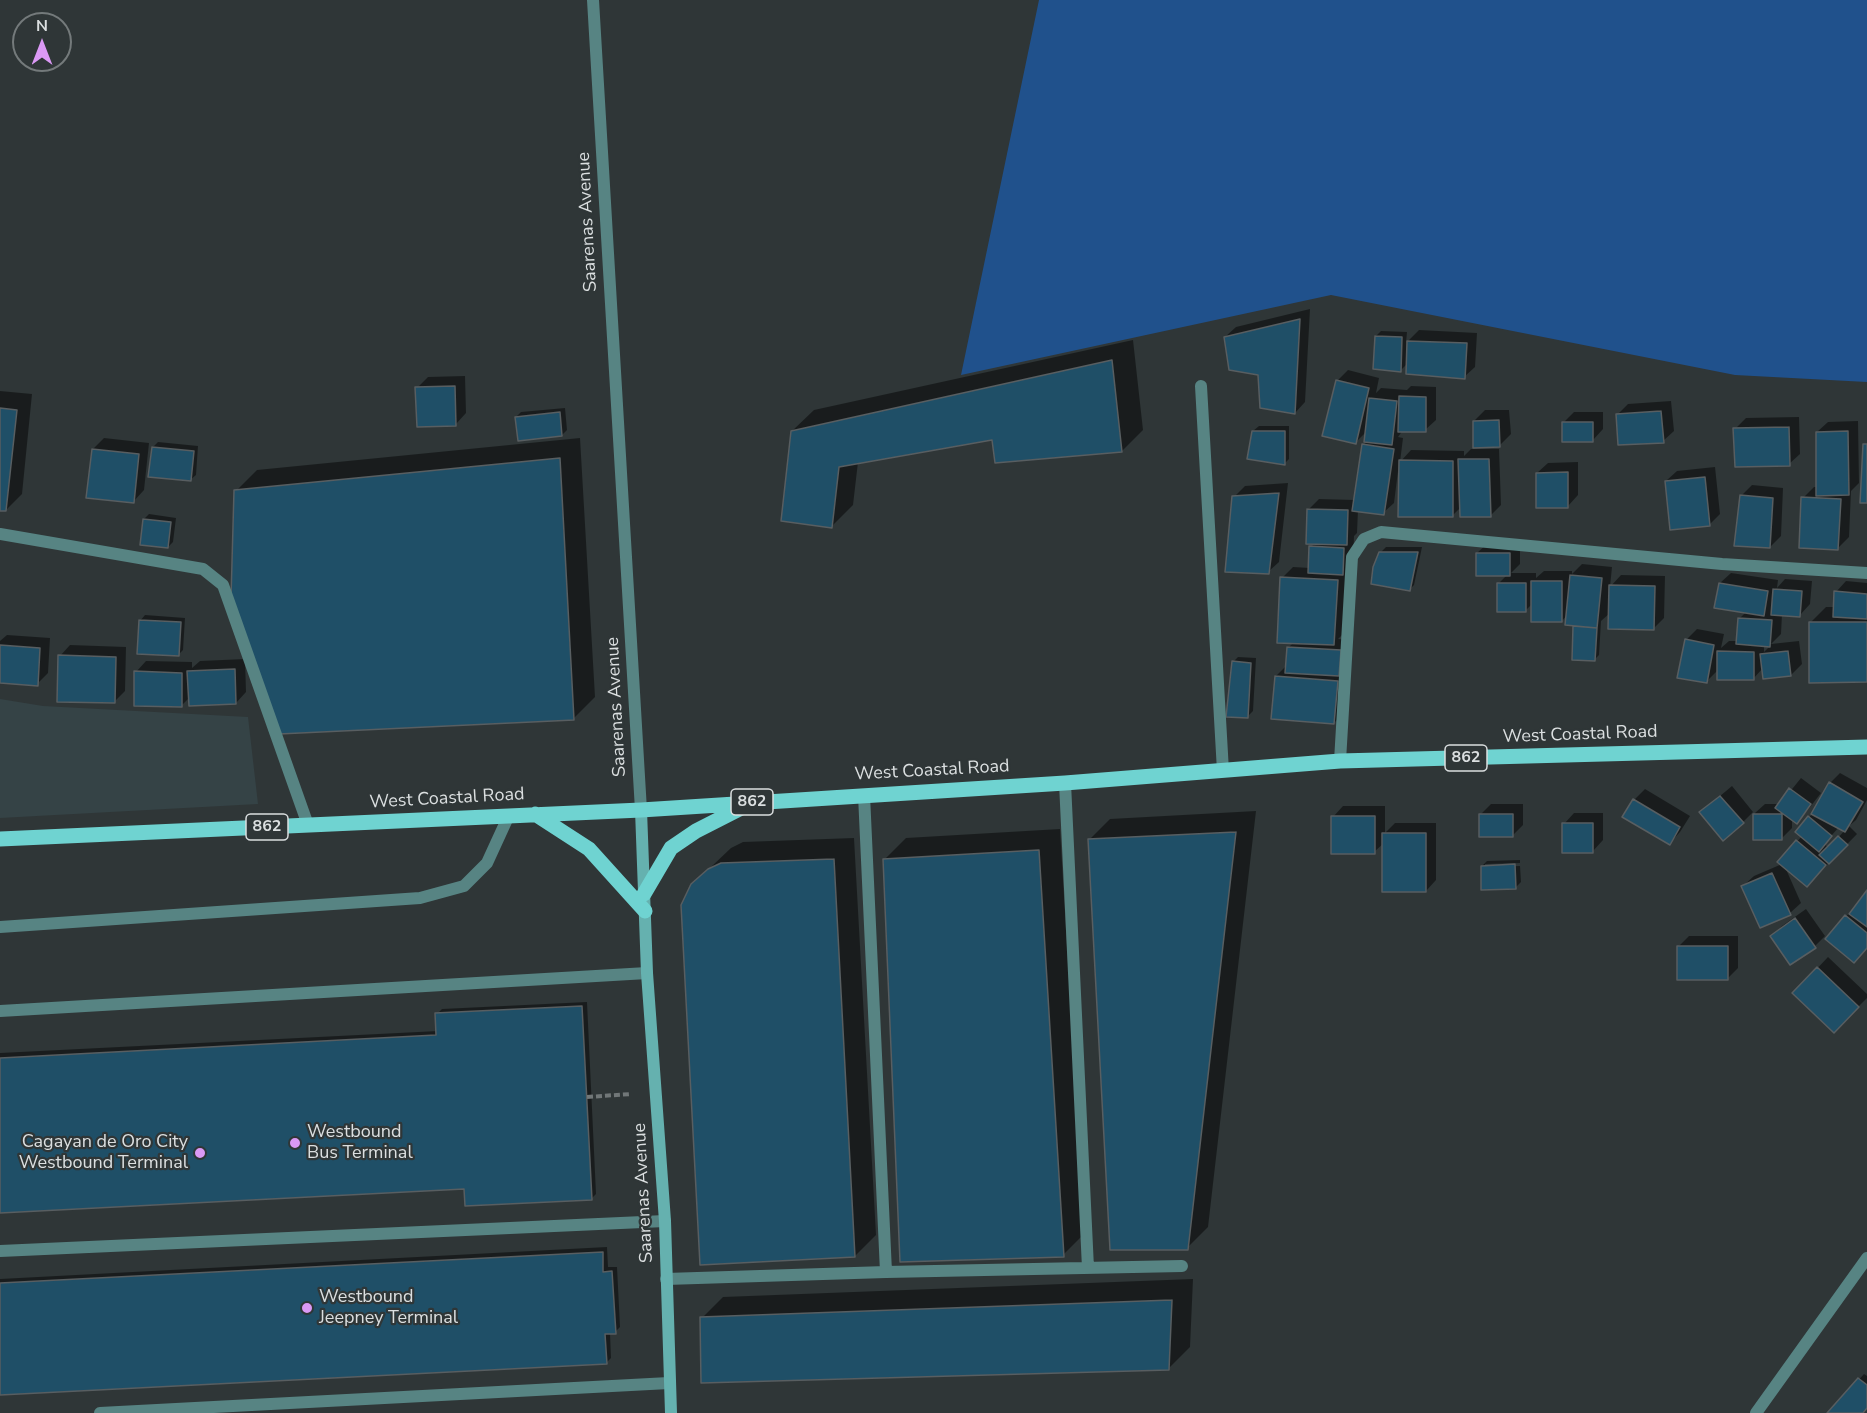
<!DOCTYPE html>
<html>
<head>
<meta charset="utf-8">
<style>
  body { margin:0 }
  #map { position:relative; width:1867px; height:1413px; overflow:hidden; background:#2f3637; font-family:"Nunito Sans",sans-serif }
  canvas { display:block }
  .north { position:absolute; left:12px; top:12px; width:60px; height:60px; box-sizing:border-box; background:#2f3637; border:2px solid #747a7b; border-radius:50%; rotate:0deg; font-size:16px; font-weight:700; line-height:24px; text-align:center; color:#dbdfe0 }
  .north::after { content:''; display:block; margin:auto; width:21px; height:27px; background:#db99f5; clip-path:polygon(50% 0,100% 100%,50% 72%,0 100%) }
</style>
</head>
<body>
<div id="map">
<canvas width="1867" height="1413"></canvas>
<div class="north">N</div>
</div>
<script>
const ctx = document.querySelector('canvas').getContext('2d');
ctx.lineJoin = 'round';
function fill(path, color) { ctx.fillStyle = color; ctx.fill(path, 'evenodd'); }
const toPath = rows => new Path2D(rows.map(r => 'M' + r).join(''));
function strokePath(path, color, width, dash) { ctx.strokeStyle = color; ctx.lineWidth = width; ctx.lineCap = dash ? 'butt' : 'round'; ctx.setLineDash(dash || []); ctx.stroke(path); }
function drawText(font, color, halo, rows, align = 'center') {
  ctx.font = font + ' "Nunito Sans",sans-serif'; ctx.lineWidth = 4.5; ctx.setLineDash([]); ctx.textBaseline = 'middle'; ctx.strokeStyle = halo; ctx.fillStyle = color; for (const [text, x, y, turn = 0] of rows) {
    ctx.save(); ctx.translate(x, y); ctx.rotate((+turn || 0) * Math.PI / 180); ctx.textAlign = isNaN(turn) ? turn : align; if (halo) ctx.strokeText(text, 0, 0); ctx.fillText(text, 0, 0); ctx.restore();
  }
}
const built = toPath([
  [0,699,43,706,248,717,258,804,0,818]
]);
const water = toPath([
  [1039,0,1867,0,1867,382,1735,375,1331,295,961,375]
]);
const shadow = toPath([
  [1310,309,1305,402,1295,413,1225,337,1236,327],
  [1419,330,1477,333,1475,367,1464,377,1408,363,1400,371,1376,336,1381,331,1407,332,1406,343],
  [1133,340,1143,430,1122,451,993,439,858,462,853,505,832,526,792,431,814,410],
  [1348,370,1379,378,1376,393,1381,388,1407,390,1411,386,1436,387,1436,420,1425,430,1403,430,1398,437,1403,438,1400,462,1411,450,1464,451,1464,456,1471,449,1475,449,1474,421,1485,410,1509,410,1511,434,1500,445,1475,446,1475,449,1499,449,1501,505,1490,516,1461,507,1452,516,1398,471,1394,503,1383,513,1358,510,1357,533,1354,536,1353,563,1344,633,1338,639,1351,640,1344,712,1334,723,1276,676,1287,665,1289,647,1294,642,1282,578,1293,567,1310,568,1311,547,1315,543,1309,509,1319,499,1355,500,1363,445,1368,441,1367,431,1355,443,1337,381],
  [465,376,466,413,456,424,417,388,428,377],
  [0,391,32,394,22,494,6,510,0,509],
  [1671,401,1674,431,1663,441,1618,414,1628,404],
  [565,408,567,430,562,435,516,417,521,412],
  [1574,412,1603,412,1603,429,1593,440,1563,423],
  [1799,417,1800,454,1789,464,1735,429,1746,418],
  [1858,421,1859,483,1851,491,1849,537,1838,548,1803,498,1814,487,1818,487,1817,432,1828,422],
  [1259,426,1289,426,1289,459,1284,464,1253,431],
  [104,438,149,443,144,490,134,501,93,449],
  [580,438,595,697,574,718,236,491,257,470],
  [158,442,198,446,196,475,190,480,153,447],
  [1578,462,1578,495,1568,506,1537,473,1548,463],
  [1715,467,1720,514,1709,525,1666,481,1677,471],
  [1288,483,1279,562,1268,572,1234,497,1245,486],
  [1752,485,1783,488,1781,536,1770,547,1741,496],
  [149,514,176,518,173,542,168,547,144,519],
  [1488,543,1520,543,1520,564,1511,573,1536,573,1536,578,1544,571,1572,571,1572,574,1582,564,1612,567,1610,587,1621,575,1665,576,1664,618,1654,628,1610,613,1601,621,1599,655,1594,660,1575,627,1577,624,1567,615,1562,621,1533,603,1526,610,1498,584,1507,575,1477,553],
  [1386,547,1422,547,1414,585,1409,590,1381,552],
  [1731,573,1778,580,1777,588,1785,579,1812,581,1810,604,1800,615,1782,614,1781,634,1771,644,1799,641,1802,664,1791,675,1763,668,1753,679,1718,670,1706,682,1686,640,1697,629,1724,634,1721,648,1729,641,1738,641,1739,619,1746,612,1720,583],
  [1764,645,1771,645,1764,652],
  [1846,581,1867,583,1867,681,1810,623,1826,607,1835,607,1836,592],
  [145,615,185,618,183,650,178,655,140,621],
  [7,635,50,638,48,673,37,684,0,682,0,641],
  [70,645,126,647,125,691,114,702,60,656],
  [1238,657,1256,658,1253,711,1248,716,1233,662],
  [245,659,246,692,236,703,190,697,181,706,136,672,146,661,192,662,192,668,200,661],
  [1840,773,1867,788,1867,800,1856,820,1849,826,1857,834,1817,875,1785,867,1801,903,1790,913,1743,886,1754,876,1782,864,1779,862,1802,836,1797,831,1813,813,1830,783],
  [1839,827,1845,830,1829,848,1824,844],
  [1801,778,1821,793,1807,811,1797,822,1792,818,1792,828,1781,839,1755,839,1755,813,1765,804,1780,804],
  [1732,786,1753,812,1743,822,1701,812],
  [1645,789,1690,816,1680,832,1670,843,1634,800],
  [1491,804,1523,804,1523,825,1512,836,1480,815],
  [1343,806,1385,806,1385,833,1395,823,1436,823,1436,880,1426,891,1384,843,1374,852,1333,817],
  [1256,811,1208,1227,1187,1248,1089,840,1110,819],
  [1574,813,1603,813,1603,840,1593,851,1564,824],
  [1060,829,1084,1234,1063,1255,885,859,906,838],
  [854,838,876,1235,855,1256,692,885,731,848,743,842],
  [1520,860,1520,863,1485,864,1485,867,1520,866,1521,882,1516,887,1482,866,1487,861],
  [1867,892,1867,948,1854,961,1827,939],
  [1806,909,1825,936,1815,946,1772,937,1782,926],
  [1689,936,1738,936,1738,968,1727,979,1679,946],
  [1828,957,1867,994,1867,998,1834,1031,1794,993],
  [587,1002,596,1194,591,1199,466,1187,0,1211,0,1053,438,1031,437,1014,442,1009],
  [607,1247,608,1267,617,1267,620,1327,615,1332,610,1333,611,1358,606,1363,0,1394,0,1279],
  [1193,1279,1190,1347,1169,1368,702,1318,723,1297],
  [1864,1374,1867,1376,1867,1407,1862,1413,1829,1413]
]);
const building = toPath([
  [1300,319,1295,414,1260,408,1258,375,1229,370,1224,337,1300,319],
  [1375,336,1402,337,1401,372,1373,369,1375,336],
  [1407,341,1467,343,1465,379,1406,374,1407,341],
  [1112,360,1122,452,995,463,992,440,839,467,832,528,781,521,791,431,1112,360],
  [1336,380,1369,388,1356,444,1322,436,1336,380],
  [455,386,456,426,417,427,415,387,455,386],
  [1399,396,1426,397,1426,432,1398,432,1399,396],
  [1369,398,1397,401,1392,445,1364,442,1369,398],
  [0,408,17,410,6,511,0,511,0,408],
  [1661,411,1664,443,1618,445,1616,414,1661,411],
  [560,412,562,436,518,441,515,417,560,412],
  [1499,420,1500,447,1473,448,1473,421,1499,420],
  [1562,422,1593,422,1593,442,1562,442,1562,422],
  [1789,427,1790,466,1735,467,1733,428,1789,427],
  [1252,431,1285,431,1285,465,1247,459,1252,431],
  [1848,431,1849,495,1816,496,1816,432,1848,431],
  [1362,444,1394,449,1384,515,1352,511,1362,444],
  [1863,444,1867,444,1867,503,1860,503,1863,444],
  [152,447,194,451,191,481,148,477,152,447],
  [92,449,139,454,134,503,86,498,92,449],
  [560,458,574,720,279,734,231,598,234,490,560,458],
  [1458,459,1489,459,1491,517,1460,517,1458,459],
  [1399,460,1453,461,1453,517,1398,517,1399,460],
  [1568,472,1568,508,1536,508,1536,473,1568,472],
  [1705,477,1710,526,1670,530,1665,481,1705,477],
  [1279,493,1269,574,1225,572,1232,496,1279,493],
  [1740,495,1773,498,1770,548,1734,546,1740,495],
  [1801,497,1841,499,1838,550,1799,548,1801,497],
  [1307,509,1348,510,1347,545,1306,544,1307,509],
  [143,519,171,522,168,548,140,545,143,519],
  [1309,546,1344,548,1343,575,1308,573,1309,546],
  [1379,552,1418,552,1410,591,1371,584,1373,567,1379,552],
  [1476,553,1510,553,1510,576,1476,576,1476,553],
  [1570,575,1602,578,1597,628,1565,625,1570,575],
  [1280,577,1338,580,1334,645,1277,643,1280,577],
  [1531,581,1562,581,1562,622,1531,622,1531,581],
  [1497,583,1526,583,1526,612,1497,612,1497,583],
  [1719,583,1768,591,1764,616,1714,608,1719,583],
  [1609,585,1655,586,1654,630,1608,629,1609,585],
  [1773,589,1802,591,1800,617,1771,615,1773,589],
  [1834,591,1867,594,1867,619,1833,617,1834,591],
  [1738,618,1772,620,1770,647,1736,644,1738,618],
  [139,620,181,622,179,656,137,654,139,620],
  [1809,622,1867,622,1867,682,1809,683,1809,622],
  [1573,626,1597,628,1595,661,1572,660,1573,626],
  [1685,639,1714,645,1707,683,1677,678,1685,639],
  [0,645,40,648,38,686,0,683,0,645],
  [1287,647,1341,650,1339,676,1285,673,1287,647],
  [1717,651,1754,652,1754,680,1717,680,1717,651],
  [1788,651,1791,676,1763,679,1760,654,1788,651],
  [58,655,116,657,115,703,57,702,58,655],
  [1232,661,1251,663,1248,718,1226,717,1232,661],
  [235,669,236,704,189,706,187,671,235,669],
  [134,671,182,673,182,707,134,706,134,671],
  [1275,676,1338,681,1334,724,1271,719,1275,676],
  [1829,782,1863,802,1845,832,1811,814,1829,782],
  [1789,788,1811,804,1797,824,1775,808,1789,788],
  [1720,796,1744,823,1723,841,1699,812,1720,796],
  [1633,799,1680,827,1670,845,1622,817,1633,799],
  [1479,814,1513,814,1513,837,1479,837,1479,814],
  [1753,814,1782,814,1782,840,1753,840,1753,814],
  [1331,816,1375,816,1375,854,1331,854,1331,816],
  [1808,816,1832,836,1819,852,1795,832,1808,816],
  [1562,823,1593,823,1593,853,1562,853,1562,823],
  [1236,832,1188,1250,1110,1250,1088,839,1236,832],
  [1382,833,1426,833,1426,892,1382,892,1382,833],
  [1838,836,1848,845,1829,864,1819,855,1838,836],
  [1796,840,1826,865,1807,887,1777,862,1796,840],
  [1039,850,1064,1257,900,1262,883,859,1039,850],
  [834,859,855,1257,700,1265,681,905,691,884,708,869,721,863,834,859],
  [1515,864,1516,889,1481,890,1481,866,1515,864],
  [1772,873,1791,915,1760,928,1741,886,1772,873],
  [1867,890,1867,927,1849,914,1867,890],
  [1845,915,1867,933,1867,948,1854,963,1825,939,1845,915],
  [1795,918,1816,948,1790,965,1770,936,1795,918],
  [1677,946,1728,946,1728,980,1677,980,1677,946],
  [1817,967,1859,1007,1834,1033,1792,993,1817,967],
  [582,1006,592,1200,465,1206,464,1189,0,1213,0,1058,436,1035,435,1013,582,1006],
  [603,1252,603,1272,612,1271,616,1334,605,1334,607,1364,0,1395,0,1283,603,1252],
  [1172,1300,1169,1370,701,1383,700,1317,1172,1300],
  [1858,1378,1867,1385,1867,1408,1863,1413,1827,1413,1858,1378]
]);
const path = toPath([
  [587,1097,631,1094]
]);
const lane = toPath([
  [1201,386,1223,771],
  [0,534,203,569,223,585,308,825],
  [1065,783,1088,1268],
  [864,795,886,1272],
  [0,927,420,898,464,886,487,863,509,815],
  [0,1011,647,973],
  [0,1251,665,1221],
  [666,1279,886,1272,1182,1266],
  [100,1413,669,1383],
  [1756,1413,1867,1258]
]);
const street = toPath([
  [593,0,641,810],
  [1340,761,1352,557,1364,539,1381,532,1722,564,1867,573]
]);
const secondary = toPath([
  [641,810,647,973,665,1221,671,1413]
]);
const primary = toPath([
  [535,814,589,849,645,911],
  [0,839,641,810,1065,783,1340,761,1867,747],
  [644,894,671,848,696,831,747,805]
]);
const markers = [
  [295,1143,6,"#db99f5"],
  [200,1153,6,"#db99f5"],
  [307,1308,6,"#db99f5"]
];
const shields = [
  [1466,758,42],
  [752,802,42],
  [267,827,42]
];
const shieldNames = [
  ["862",1466,758],
  ["862",752,802],
  ["862",267,827]
];
const streetNames = [
  ["Saarenas Avenue",588,222,-93],
  ["Saarenas Avenue",617,707,-93],
  ["West Coastal Road",1580,735,-2],
  ["West Coastal Road",932,771,-3],
  ["West Coastal Road",447,799,-3],
  ["Saarenas Avenue",644,1193,-93]
];
const poiNames = [
  ["Westbound",307,1133],
  ["Bus Terminal",307,1154],
  ["Cagayan de Oro City",188,1143,"right"],
  ["Westbound Terminal",188,1164,"right"],
  ["Westbound",319,1298],
  ["Jeepney Terminal",319,1319]
];
fill(built, '#354346');
fill(water, '#20518c');
fill(shadow, '#0007');
fill(building, '#1f4f67');
strokePath(building, '#585e61', 1.5);
strokePath(path, '#717778', 4, [6, 3]);
strokePath(lane, '#578483', 12);
strokePath(street, '#578483', 12);
strokePath(secondary, '#65b1af', 12);
strokePath(primary, '#6fd3d1', 15);
for (const [x, y, r, color] of markers) { const dot = new Path2D(); dot.arc(x, y, r, 0, 2 * Math.PI); ctx.fillStyle = color; ctx.fill(dot); strokePath(dot, '#2f3637', 2); }
for (const [x, y, w] of shields) { const box = new Path2D(); box.roundRect(x - w / 2, y - 13, w, 26, 4.5); ctx.fillStyle = '#2f3637'; ctx.fill(box); strokePath(box, '#dbdfe0', 1.5); }
drawText('bold 16px', '#dbdfe0', null, shieldNames);
drawText('18px', '#dbdfe0', '#2f3637', streetNames);
drawText('18px', '#dbdfe0', '#2f3637', poiNames, 'left');
</script>
</body>
</html>
